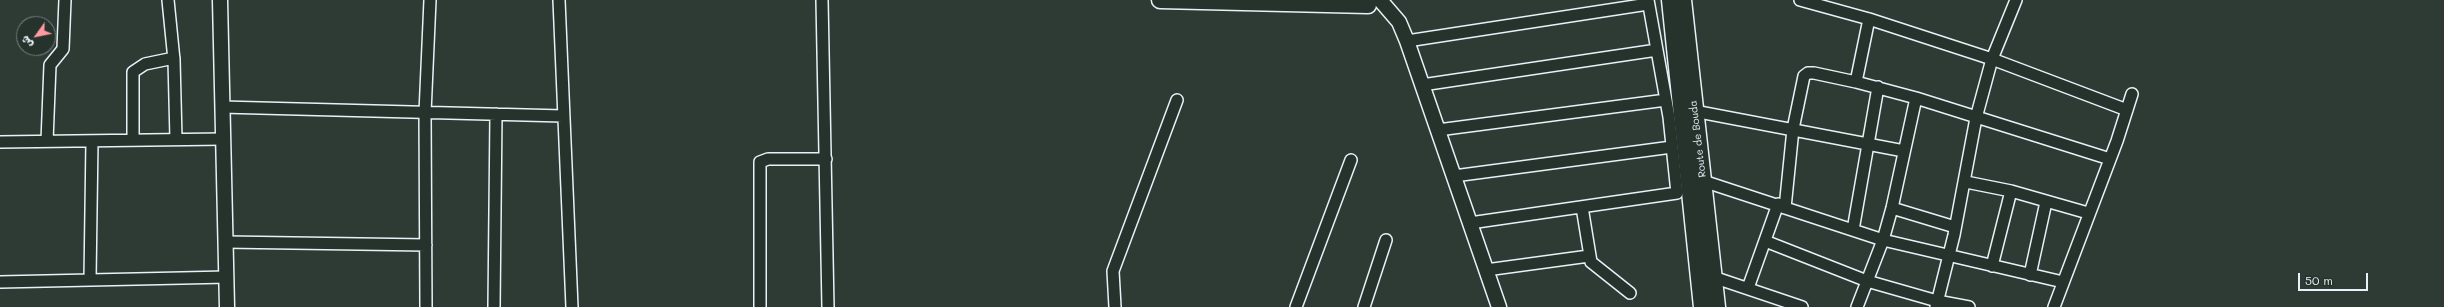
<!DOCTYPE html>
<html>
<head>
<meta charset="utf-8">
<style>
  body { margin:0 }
  #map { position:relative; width:2444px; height:307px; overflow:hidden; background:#2e3b35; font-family:Mali,"Playpen Sans Arabic",sans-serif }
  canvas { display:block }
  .north { position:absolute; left:16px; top:16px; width:40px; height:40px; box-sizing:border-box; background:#26332d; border:1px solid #747f7e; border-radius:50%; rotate:237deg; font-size:11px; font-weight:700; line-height:16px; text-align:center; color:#e8f1f8 }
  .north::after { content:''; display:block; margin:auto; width:14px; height:18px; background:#ff9aa2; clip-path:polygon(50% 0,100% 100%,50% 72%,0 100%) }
  .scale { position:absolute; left:2298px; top:273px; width:70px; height:18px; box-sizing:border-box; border:2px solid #e8f1f8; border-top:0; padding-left:5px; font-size:12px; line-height:14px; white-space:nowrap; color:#e8f1f8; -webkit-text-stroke:3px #26332d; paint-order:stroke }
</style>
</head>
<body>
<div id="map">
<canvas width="2444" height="307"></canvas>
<div class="north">ش</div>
<div class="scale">50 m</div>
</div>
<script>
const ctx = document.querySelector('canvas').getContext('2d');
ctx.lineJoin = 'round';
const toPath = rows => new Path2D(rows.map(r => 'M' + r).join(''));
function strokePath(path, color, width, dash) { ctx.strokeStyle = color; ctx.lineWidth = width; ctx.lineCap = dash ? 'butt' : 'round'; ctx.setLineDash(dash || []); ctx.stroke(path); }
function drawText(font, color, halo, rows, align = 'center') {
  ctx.font = font + ' Mali,sans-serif'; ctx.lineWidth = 3; ctx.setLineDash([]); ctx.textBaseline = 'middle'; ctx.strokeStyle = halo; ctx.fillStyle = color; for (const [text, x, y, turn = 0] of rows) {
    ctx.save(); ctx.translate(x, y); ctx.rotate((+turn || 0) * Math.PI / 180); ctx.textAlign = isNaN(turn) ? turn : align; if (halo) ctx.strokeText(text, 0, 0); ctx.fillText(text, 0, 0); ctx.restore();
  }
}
const minor = toPath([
  [168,0,174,60,176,139],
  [559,0,572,307],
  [822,0,828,307],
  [1800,0,1869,19,1992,59,2127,110],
  [1407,41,1648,4],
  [1856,82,1869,19],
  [1422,85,1657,50],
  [222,107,563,116],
  [1694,111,1904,151],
  [1438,130,1666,100],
  [133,140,133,72,145,64,174,58],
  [47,141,50,65,63,49,65,0],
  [0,142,223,139],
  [1454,176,1672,147],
  [1703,181,1883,240,2063,282],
  [1966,182,2011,191,2088,213],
  [1582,207,1591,262,1630,293],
  [1785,208,1793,129,1804,76,1808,73,1814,73,1856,82,1916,98],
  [1892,208,1955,227],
  [1470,223,1677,193,1669,117,1648,0],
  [1853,230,1878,87],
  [1765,241,1867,281,1937,301,1969,307],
  [226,242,426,245],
  [1992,266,2011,191],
  [1486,270,1589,256],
  [2030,275,2046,202],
  [1713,277,1802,307],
  [90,279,92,141],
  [0,282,227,277],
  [1748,288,1778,204],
  [426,307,425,113,430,0],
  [494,307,496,114],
  [760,307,760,162,768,159,826,159],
  [1115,307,1113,271,1177,100],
  [1296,307,1351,160],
  [1364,307,1386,240],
  [1857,307,1883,240,1892,208,1916,98,2110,159],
  [1936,307,1954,235,1976,118,1992,59,2016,0],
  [2054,307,2117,141,2132,94]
]);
const tertiary = toPath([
  [220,0,227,307],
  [1380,0,1399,22,1407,41,1499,307]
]);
const secondary = toPath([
  [1160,0,1368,5,1368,0],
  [1670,0,1702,307],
  [1683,0,1717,307]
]);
const streetNames = [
  ["Route de Bouda",1698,139,-97]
];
strokePath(minor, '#e8f1f8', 14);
strokePath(tertiary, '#e8f1f8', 17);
strokePath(secondary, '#e8f1f8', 19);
strokePath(minor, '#26332d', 11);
strokePath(tertiary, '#26332d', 14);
strokePath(secondary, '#26332d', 16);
drawText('10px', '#e8f1f8', '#26332d', streetNames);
</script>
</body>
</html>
